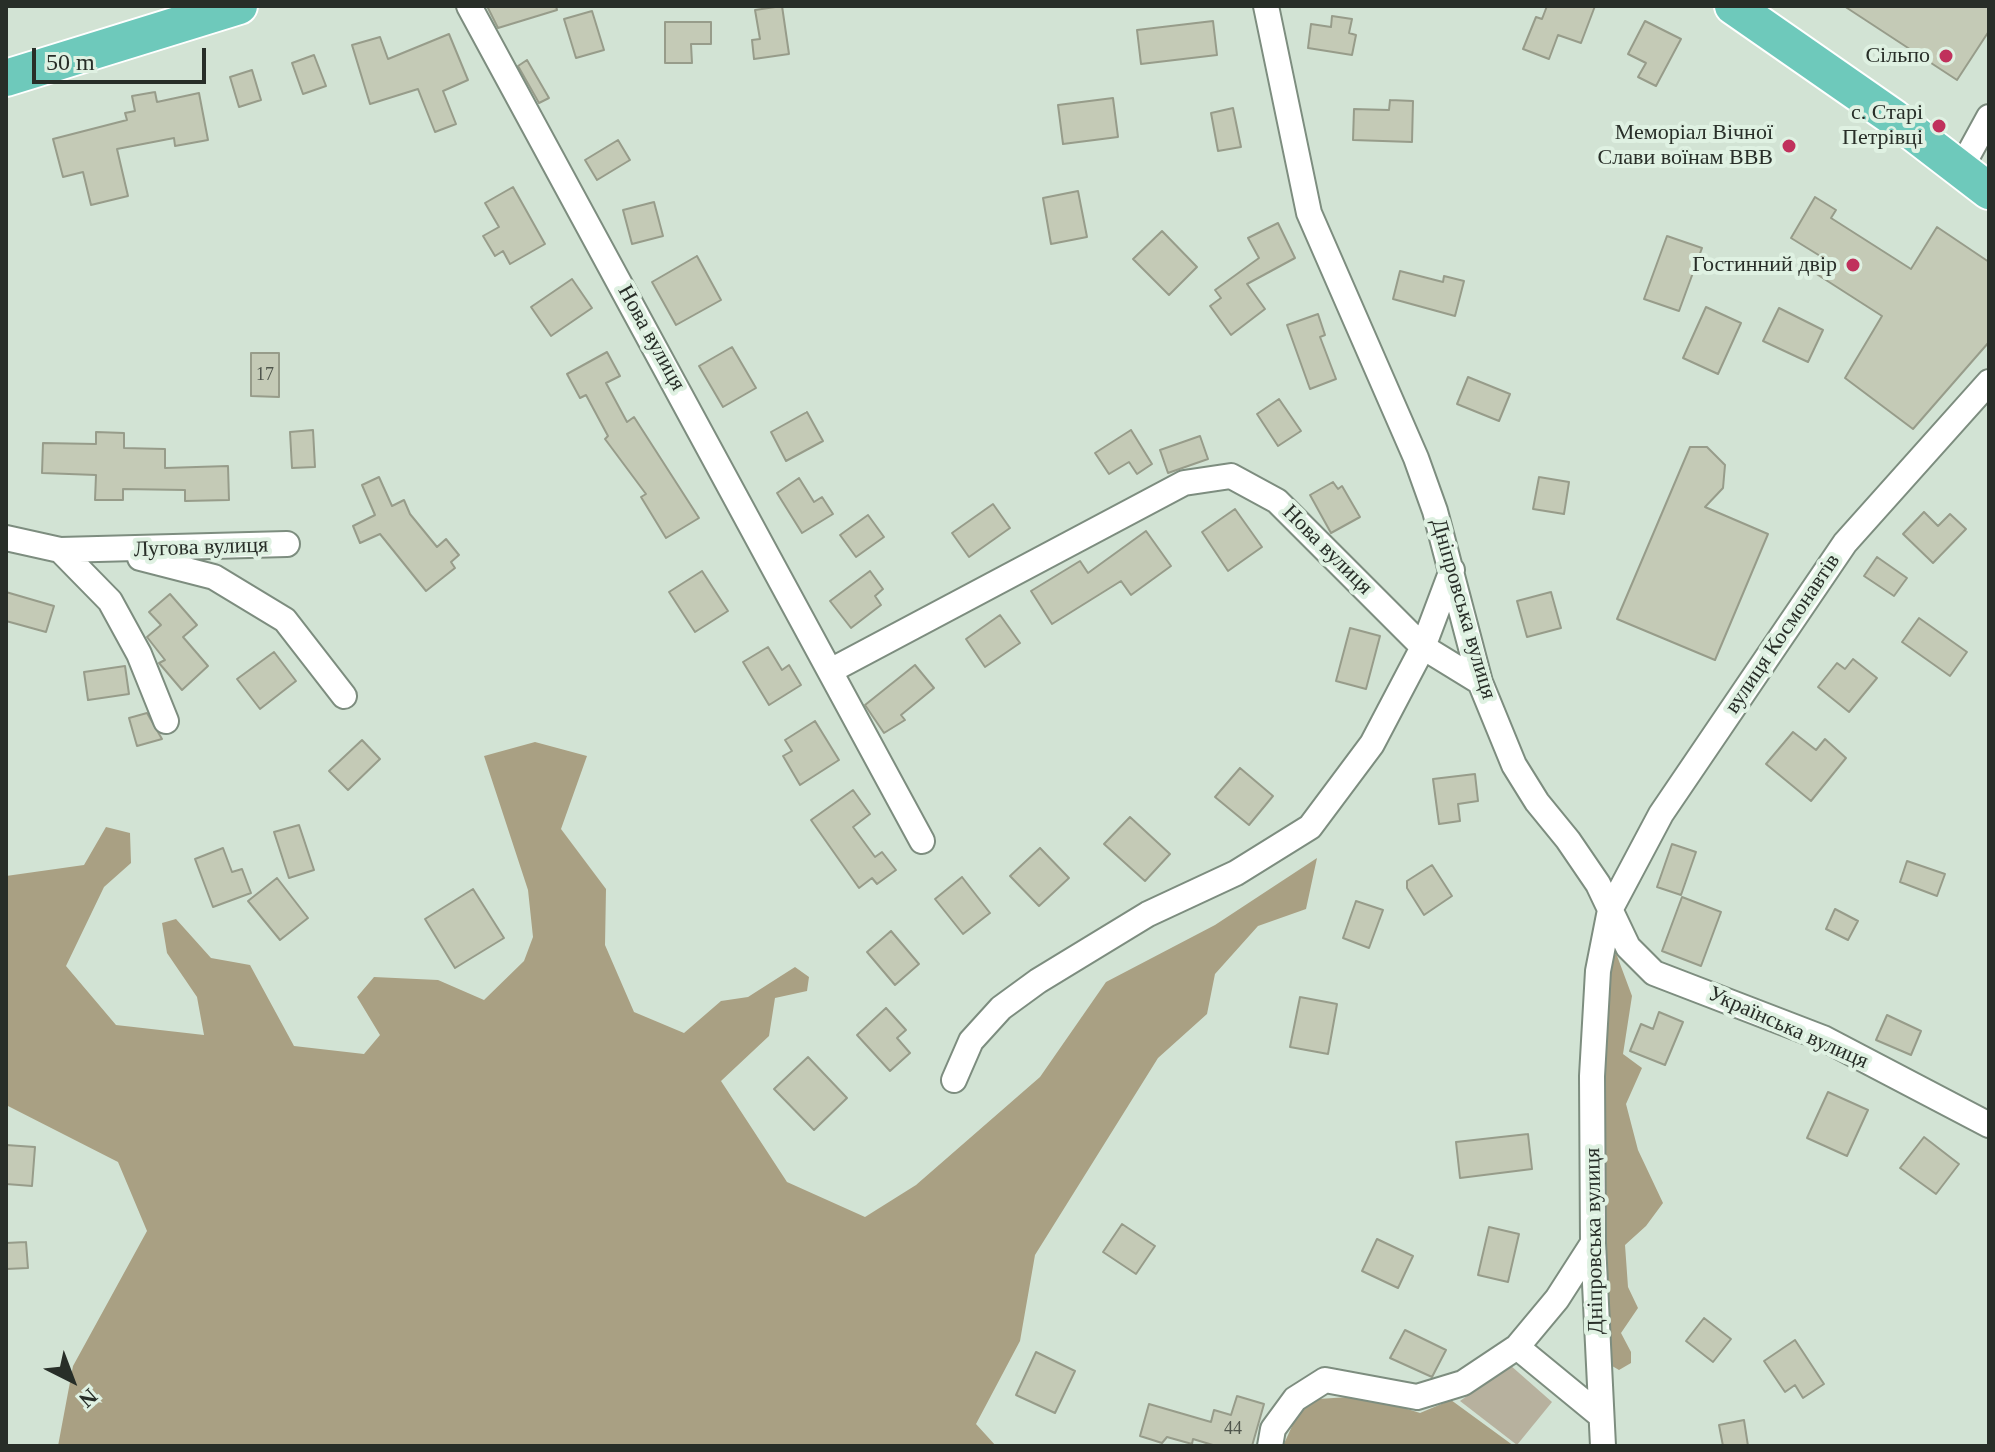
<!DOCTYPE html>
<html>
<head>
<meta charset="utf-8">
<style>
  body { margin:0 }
  #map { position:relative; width:1995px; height:1452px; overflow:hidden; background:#d2e3d4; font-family:"Times New Roman",serif }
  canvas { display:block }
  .frame { position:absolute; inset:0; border:8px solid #282e28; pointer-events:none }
  .north { position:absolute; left:32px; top:1340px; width:80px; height:80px; -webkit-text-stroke:6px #dff1e2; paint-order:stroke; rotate:138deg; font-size:22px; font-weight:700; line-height:32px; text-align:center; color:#282e28 }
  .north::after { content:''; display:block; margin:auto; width:28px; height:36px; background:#282e28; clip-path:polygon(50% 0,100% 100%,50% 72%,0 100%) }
  .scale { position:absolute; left:32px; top:48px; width:174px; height:36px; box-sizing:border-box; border:4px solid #282e28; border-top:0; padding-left:10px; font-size:24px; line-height:28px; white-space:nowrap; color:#282e28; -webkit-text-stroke:6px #dff1e2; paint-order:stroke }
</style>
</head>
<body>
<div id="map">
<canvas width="1995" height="1452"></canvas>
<div class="frame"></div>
<div class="north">N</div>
<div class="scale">50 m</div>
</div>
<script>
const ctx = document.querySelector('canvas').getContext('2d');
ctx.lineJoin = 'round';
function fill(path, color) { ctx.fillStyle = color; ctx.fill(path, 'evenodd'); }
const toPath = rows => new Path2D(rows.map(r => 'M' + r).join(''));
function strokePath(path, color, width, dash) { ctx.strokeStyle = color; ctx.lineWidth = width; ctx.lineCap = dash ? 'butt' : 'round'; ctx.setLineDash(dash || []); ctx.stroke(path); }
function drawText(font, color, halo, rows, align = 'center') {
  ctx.font = font + ' "Times New Roman",serif'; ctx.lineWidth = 8; ctx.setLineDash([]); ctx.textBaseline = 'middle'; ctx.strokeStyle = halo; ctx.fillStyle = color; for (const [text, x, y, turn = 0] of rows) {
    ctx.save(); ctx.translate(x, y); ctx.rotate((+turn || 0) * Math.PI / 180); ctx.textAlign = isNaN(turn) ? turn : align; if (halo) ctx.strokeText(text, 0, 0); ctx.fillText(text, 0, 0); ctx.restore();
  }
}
const green = toPath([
  [1510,1365,1552,1402,1517,1445,1460,1401]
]);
const forest = toPath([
  [535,742,587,756,561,829,606,889,605,945,634,1012,684,1033,721,1001,748,997,795,967,809,977,807,991,775,998,769,1036,721,1081,787,1182,865,1217,916,1185,1040,1077,1106,982,1215,925,1317,858,1306,909,1258,926,1215,974,1207,1014,1158,1058,1035,1255,1020,1341,976,1424,996,1446,58,1446,73,1366,147,1231,118,1162,6,1105,6,876,84,865,106,827,130,833,131,863,104,887,66,966,116,1025,204,1035,197,997,167,953,162,923,176,919,211,958,250,965,294,1046,364,1054,380,1035,357,997,374,977,438,980,484,1000,524,961,533,937,528,890,484,756],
  [1616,953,1632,996,1623,1054,1642,1068,1626,1104,1638,1150,1663,1203,1646,1226,1625,1245,1628,1287,1638,1308,1621,1333,1631,1352,1631,1363,1619,1370,1607,1363,1600,1078,1606,973],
  [1349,1397,1382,1401,1420,1413,1451,1400,1514,1446,1283,1446,1298,1413,1318,1399]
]);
const building = toPath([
  [487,6,556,6,557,10,498,28,487,6],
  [782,6,789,54,754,59,752,40,760,39,755,10,782,6],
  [1547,6,1595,6,1581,43,1558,35,1549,59,1523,49,1536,17,1542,19,1547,6],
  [1844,6,1989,6,1989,31,1957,80,1844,6],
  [592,11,604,50,576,58,564,19,592,11],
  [1332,16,1352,19,1349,33,1356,35,1352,55,1308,48,1311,24,1331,27,1332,16],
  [1213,21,1217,55,1141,64,1137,30,1213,21],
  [1645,21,1681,39,1656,86,1638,77,1646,63,1628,54,1645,21],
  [665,22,711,22,711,44,691,44,692,63,665,63,665,22],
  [449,34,468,80,443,91,456,124,435,132,418,89,370,104,352,45,380,37,388,59,449,34],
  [314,55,326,86,303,94,292,63,314,55],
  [527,60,549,98,539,103,518,66,527,60],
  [252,70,261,100,239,107,230,77,252,70],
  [155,92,157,102,199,93,208,140,175,146,174,138,117,149,128,196,91,205,83,172,63,177,53,139,127,120,125,113,135,111,132,96,155,92],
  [1113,98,1118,137,1063,144,1058,105,1113,98],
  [1390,100,1413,101,1412,142,1353,140,1354,109,1389,110,1390,100],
  [1233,108,1241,147,1218,151,1211,113,1233,108],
  [618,140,630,160,597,180,585,160,618,140],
  [513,187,545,244,510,264,503,251,495,256,483,236,499,227,485,203,513,187],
  [1078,191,1087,237,1051,244,1043,198,1078,191],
  [1815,197,1836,210,1831,218,1911,269,1937,227,1989,262,1989,342,1913,429,1845,378,1882,316,1815,273,1825,259,1791,238,1815,197],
  [654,202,663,236,632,244,623,210,654,202],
  [1278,223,1295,258,1247,284,1265,309,1231,335,1210,306,1221,298,1215,290,1259,258,1248,238,1278,223],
  [1162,231,1197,267,1169,295,1133,259,1162,231],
  [1667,236,1702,248,1679,311,1644,299,1667,236],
  [697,256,721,300,676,325,652,282,697,256],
  [1400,271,1443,282,1444,276,1464,281,1455,316,1393,299,1400,271],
  [572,279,592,308,551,336,531,307,572,279],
  [1706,307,1741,323,1718,374,1683,358,1706,307],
  [1779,308,1823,330,1808,362,1763,341,1779,308],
  [1318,314,1325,335,1320,337,1336,379,1310,389,1287,325,1318,314],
  [732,347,756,388,723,407,699,366,732,347],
  [607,352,620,376,606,383,627,422,634,417,699,518,666,538,641,497,646,494,605,439,608,436,586,395,580,398,567,374,607,352],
  [251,353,279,353,279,397,251,396,251,353],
  [1468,377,1510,394,1499,421,1457,404,1468,377],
  [1279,399,1301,431,1278,446,1257,414,1279,399],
  [807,412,823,441,786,461,771,432,807,412],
  [313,430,315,467,292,468,290,432,313,430],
  [1131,430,1152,464,1137,474,1129,462,1109,474,1095,453,1131,430],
  [96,432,124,433,124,448,165,449,165,468,228,466,229,500,185,501,185,490,123,489,123,500,95,500,96,475,42,473,43,443,96,444,96,432],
  [1200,436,1208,459,1168,473,1160,450,1200,436],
  [1690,447,1707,447,1725,465,1723,488,1705,507,1768,534,1715,660,1617,619,1690,447],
  [379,477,392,506,404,500,410,514,437,547,446,539,459,555,451,562,455,568,426,591,380,534,360,543,353,526,375,515,362,485,379,477],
  [1539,477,1569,482,1564,514,1533,509,1539,477],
  [799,478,814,502,822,497,833,514,802,533,777,493,799,478],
  [1333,482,1338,489,1342,486,1360,517,1331,533,1310,495,1333,482],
  [993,504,1010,528,969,557,952,533,993,504],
  [1235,509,1262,547,1228,571,1202,532,1235,509],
  [1924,512,1938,526,1950,514,1966,529,1933,563,1903,534,1924,512],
  [868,515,884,537,856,557,840,535,868,515],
  [1146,531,1171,566,1131,595,1121,581,1052,624,1031,591,1080,561,1088,573,1146,531],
  [1877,557,1907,578,1894,596,1864,576,1877,557],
  [702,571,728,611,695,632,669,592,702,571],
  [870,571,883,589,875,596,881,605,851,628,830,601,870,571],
  [6,592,54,606,46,632,6,621,6,592],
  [1551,592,1561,628,1527,637,1517,601,1551,592],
  [170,594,197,625,183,637,208,666,182,690,159,663,165,660,147,637,161,625,149,612,170,594],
  [1000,615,1020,643,985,667,966,639,1000,615],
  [1919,618,1967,652,1950,676,1902,642,1919,618],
  [1350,628,1380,636,1366,689,1336,681,1350,628],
  [768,647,782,670,789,665,801,685,769,705,743,662,768,647],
  [274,652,296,681,260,709,237,679,274,652],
  [1853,659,1877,678,1849,712,1818,687,1837,663,1845,669,1853,659],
  [915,665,934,688,901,715,905,720,884,733,865,705,915,665],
  [125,666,129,694,88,700,84,672,125,666],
  [147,713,162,739,137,746,129,718,147,713],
  [815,721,839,760,800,785,783,756,792,751,785,740,815,721],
  [1793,732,1816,750,1825,739,1846,758,1811,801,1766,764,1793,732],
  [362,740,380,759,348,790,329,771,362,740],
  [1240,768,1273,796,1249,825,1215,797,1240,768],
  [1475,774,1478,801,1458,804,1460,821,1439,824,1433,779,1475,774],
  [853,790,870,814,853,827,875,857,882,852,896,870,877,884,872,878,859,888,811,820,853,790],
  [1130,817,1170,854,1145,881,1104,844,1130,817],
  [299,825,314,870,289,878,274,832,299,825],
  [1672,844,1696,852,1681,895,1657,887,1672,844],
  [223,848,232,872,242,869,251,893,213,907,195,859,223,848],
  [1040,848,1069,878,1039,906,1010,876,1040,848],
  [1907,861,1945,874,1937,896,1900,882,1907,861],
  [1432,865,1452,896,1424,915,1407,888,1407,881,1432,865],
  [962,877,990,913,963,934,935,899,962,877],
  [277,878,308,918,280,940,248,901,277,878],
  [473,889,504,938,455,968,425,919,473,889],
  [1682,897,1721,912,1701,966,1662,951,1682,897],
  [1356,901,1383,910,1369,948,1343,938,1356,901],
  [1835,909,1858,921,1848,940,1826,929,1835,909],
  [891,931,919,964,895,985,867,952,891,931],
  [1300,997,1337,1004,1328,1054,1290,1047,1300,997],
  [886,1008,906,1030,897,1038,910,1053,890,1071,857,1035,886,1008],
  [1659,1012,1683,1022,1665,1065,1630,1051,1641,1024,1653,1029,1659,1012],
  [1887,1015,1921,1031,1911,1055,1876,1040,1887,1015],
  [808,1057,847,1098,814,1130,774,1089,808,1057],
  [1828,1092,1868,1110,1847,1156,1807,1138,1828,1092],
  [1528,1134,1532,1169,1460,1178,1456,1142,1528,1134],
  [1924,1137,1959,1164,1936,1194,1900,1168,1924,1137],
  [6,1145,35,1147,32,1186,6,1184,6,1145],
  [1122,1224,1155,1246,1136,1274,1103,1252,1122,1224],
  [1489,1227,1519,1234,1508,1282,1478,1275,1489,1227],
  [1377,1239,1413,1256,1398,1288,1362,1271,1377,1239],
  [26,1242,28,1268,6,1269,6,1243,26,1242],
  [1704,1318,1731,1339,1713,1362,1686,1341,1704,1318],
  [1405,1330,1446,1350,1432,1377,1390,1358,1405,1330],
  [1795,1340,1824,1384,1803,1398,1795,1385,1785,1392,1764,1361,1795,1340],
  [1036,1352,1075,1371,1055,1413,1016,1395,1036,1352],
  [1237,1396,1264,1404,1252,1446,1216,1446,1193,1439,1192,1444,1167,1437,1162,1443,1140,1436,1149,1404,1211,1422,1214,1410,1231,1415,1237,1396],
  [1744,1420,1748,1446,1723,1446,1719,1425,1744,1420]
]);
const street = toPath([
  [469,6,922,841],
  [1266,6,1309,213,1416,458,1435,511,1480,682,1514,765,1537,802,1568,840,1598,884,1628,947,1654,973,1823,1038,1989,1125],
  [1960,170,1989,117],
  [6,538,60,550,287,544],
  [60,550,110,601,139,654,166,721],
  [140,558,214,577,285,620,344,696],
  [832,670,1184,483,1231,476,1277,501,1423,647,1480,682],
  [954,1080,971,1041,1001,1008,1038,981,1148,914,1236,873,1310,827,1372,744,1423,647,1452,570],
  [1517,1347,1601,1416],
  [1270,1446,1273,1429,1295,1399,1325,1380,1417,1397,1463,1383,1517,1347,1557,1299,1593,1243],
  [1603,1446,1593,1243,1592,1076,1598,971,1610,910,1661,814,1845,543,1989,382]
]);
const primary = toPath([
  [1733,6,1894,118,1989,191],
  [6,78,239,6]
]);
const markers = [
  [1946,56,8,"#c0315c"],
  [1939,126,8,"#c0315c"],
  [1789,146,8,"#c0315c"],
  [1853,265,8,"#c0315c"]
];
const numberNames = [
  ["17",265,375],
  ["44",1233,1429]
];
const poiNames = [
  ["Сільпо",1930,56],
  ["с. Старі",1923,113],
  ["Петрівці",1923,138],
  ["Меморіал Вічної",1773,133],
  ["Слави воїнам ВВВ",1773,158],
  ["Гостинний двір",1837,265]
];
const streetNames = [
  ["Нова вулиця",651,338,61],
  ["Лугова вулиця",201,548,-2],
  ["Нова вулиця",1327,550,45],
  ["Дніпровська вулиця",1463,609,74],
  ["вулиця Космонавтів",1783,634,-56],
  ["Українська вулиця",1788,1028,24],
  ["Дніпровська вулиця",1595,1241,-91]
];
fill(green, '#b7b19e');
fill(forest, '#a9a083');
fill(building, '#c4cab6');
strokePath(building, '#979c8a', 2);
strokePath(street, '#7d8d7f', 28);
strokePath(primary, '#fff', 40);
strokePath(street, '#fff', 24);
strokePath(primary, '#6ec9bb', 36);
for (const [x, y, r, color] of markers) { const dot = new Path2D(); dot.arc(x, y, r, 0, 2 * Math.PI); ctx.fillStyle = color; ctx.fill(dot); strokePath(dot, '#dff1e2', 3); }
drawText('18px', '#4f554c', null, numberNames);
drawText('22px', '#282e28', '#dff1e2', poiNames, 'right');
drawText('22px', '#282e28', '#dff1e2', streetNames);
</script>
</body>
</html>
